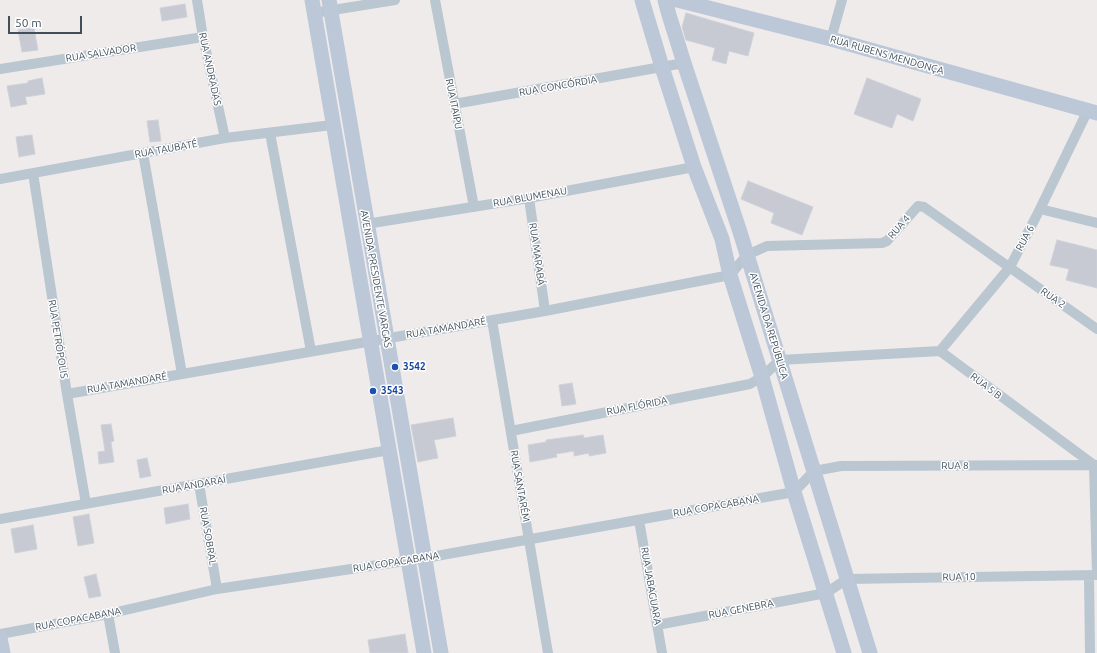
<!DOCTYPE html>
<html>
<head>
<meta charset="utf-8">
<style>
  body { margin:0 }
  #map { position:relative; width:1097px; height:653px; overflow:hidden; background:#efebeb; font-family:Ubuntu,sans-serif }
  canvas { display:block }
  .scale { position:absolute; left:8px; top:16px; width:74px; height:18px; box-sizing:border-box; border:2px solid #424f5b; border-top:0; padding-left:5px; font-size:12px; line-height:14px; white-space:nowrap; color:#424f5b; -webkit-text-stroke:3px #fff; paint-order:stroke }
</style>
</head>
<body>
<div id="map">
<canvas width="1097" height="653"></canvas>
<div class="scale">50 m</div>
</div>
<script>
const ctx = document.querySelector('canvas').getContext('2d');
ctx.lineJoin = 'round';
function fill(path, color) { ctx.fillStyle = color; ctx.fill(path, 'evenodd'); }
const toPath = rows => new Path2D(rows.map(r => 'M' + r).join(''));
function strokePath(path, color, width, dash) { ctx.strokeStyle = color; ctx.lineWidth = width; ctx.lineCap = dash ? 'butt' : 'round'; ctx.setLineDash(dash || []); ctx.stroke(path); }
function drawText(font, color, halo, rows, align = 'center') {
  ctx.font = font + ' Ubuntu,sans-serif'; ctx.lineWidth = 3; ctx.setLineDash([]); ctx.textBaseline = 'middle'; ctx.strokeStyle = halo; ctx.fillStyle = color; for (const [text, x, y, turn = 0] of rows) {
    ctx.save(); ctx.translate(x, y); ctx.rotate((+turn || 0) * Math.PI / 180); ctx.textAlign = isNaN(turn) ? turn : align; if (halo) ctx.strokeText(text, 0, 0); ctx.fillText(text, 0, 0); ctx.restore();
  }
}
const building = toPath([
  [185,4,187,17,162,21,160,8,185,4],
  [686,13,754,33,748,56,729,51,726,64,712,60,715,48,686,40,682,27,686,13],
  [34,28,38,50,22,52,18,30,34,28],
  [42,78,45,94,25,97,27,104,11,107,7,86,28,83,28,81,42,78],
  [867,78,921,99,913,121,897,114,892,128,854,114,867,78],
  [158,120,161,141,150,142,147,121,158,120],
  [32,135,35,154,19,157,16,137,32,135],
  [748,181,813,207,802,235,771,223,774,213,741,199,748,181],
  [1057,240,1097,250,1097,288,1066,280,1069,269,1050,265,1057,240],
  [572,383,576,404,562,406,559,385,572,383],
  [453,418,456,436,434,440,438,458,418,462,411,425,453,418],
  [111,424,114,441,111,442,114,462,99,464,98,452,105,451,101,425,111,424],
  [583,435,584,438,603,435,606,453,589,456,589,453,574,456,574,451,556,454,557,457,530,462,528,445,546,442,546,440,583,435],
  [147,458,151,476,140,478,137,460,147,458],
  [188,504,190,519,166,524,164,508,188,504],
  [89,514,94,543,78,546,73,517,89,514],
  [33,525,37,549,15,553,11,529,33,525],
  [96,574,101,596,89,598,84,577,96,574],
  [405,634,408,653,370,653,368,640,405,634]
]);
const street = toPath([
  [197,0,203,37,225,138],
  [435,0,474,207],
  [314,13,395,0],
  [831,39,842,0],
  [0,69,203,37],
  [454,104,684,63],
  [270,133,311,351],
  [143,153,182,374],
  [33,173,67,394,86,504],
  [0,179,225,138,332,125],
  [529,198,545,311],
  [1040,209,1097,223],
  [366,224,529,198,694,167],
  [492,320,548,653],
  [940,351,1010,267,1040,209,1087,112],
  [67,394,545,311,730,275,747,255,767,246,882,243,887,241,918,206,924,207,1097,329],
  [511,431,750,384,762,377,780,360,940,351,1094,465,1097,575],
  [199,484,217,589],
  [0,519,389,450],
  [639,520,662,653],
  [1089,575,1090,653],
  [108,614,115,653],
  [657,625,826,593,847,579,1097,575],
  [0,634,108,614,217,589,425,558,794,492,814,471,841,466,1097,465]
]);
const secondary = toPath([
  [312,0,424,653],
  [329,0,441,653],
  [642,0,662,67,694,167,722,239,730,275,762,377,794,492,844,653],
  [665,0,669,15,684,63,740,232,870,653],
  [677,0,831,39,1097,113],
  [0,638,3,653]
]);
const markers = [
  [395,367,4,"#1a4fb4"],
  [373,391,4,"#1a4fb4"]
];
const streetNames = [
  ["RUA SALVADOR",101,53,-9],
  ["RUA RUBENS MENDONÇA",887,55,16],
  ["RUA ANDRADAS",210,69,78],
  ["RUA CONCÓRDIA",558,86,-10],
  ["RUA ITAIPU",454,104,79],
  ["RUA TAUBATÉ",166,149,-10],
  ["RUA BLUMENAU",530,197,-10],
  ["RUA 4",899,227,-49],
  ["RUA 6",1025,238,-62],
  ["RUA MARABÁ",537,254,82],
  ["AVENIDA PRESIDENTE VARGAS",376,279,80],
  ["RUA 2",1053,298,35],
  ["AVENIDA DA REPÚBLICA",769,326,73],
  ["RUA TAMANDARÉ",446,328,-10],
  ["RUA PETRÓPOLIS",58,339,81],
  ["RUA TAMANDARÉ",127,383,-10],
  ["RUA 5 B",986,386,37],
  ["RUA FLÓRIDA",637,406,-11],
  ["RUA 8",955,466],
  ["RUA ANDARAÍ",194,485,-10],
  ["RUA SANTARÉM",520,486,80],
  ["RUA COPACABANA",716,506,-10],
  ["RUA SOBRAL",208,536,80],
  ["RUA COPACABANA",396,562,-9],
  ["RUA 10",959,577,-1],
  ["RUA JABAGUARA",651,586,80],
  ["RUA GENEBRA",741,609,-11],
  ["RUA COPACABANA",78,619,-11]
];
const transitNames = [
  ["3542",403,367],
  ["3543",381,391]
];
fill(building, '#c7cad3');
strokePath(building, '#cfd1d9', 1);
strokePath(street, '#bac6d0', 10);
strokePath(secondary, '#bcc8d8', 15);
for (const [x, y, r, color] of markers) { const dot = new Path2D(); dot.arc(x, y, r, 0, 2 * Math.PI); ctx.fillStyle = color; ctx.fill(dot); strokePath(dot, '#fff', 1.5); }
drawText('10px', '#424f5b', '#fff', streetNames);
drawText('bold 10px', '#164399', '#fff', transitNames, 'left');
</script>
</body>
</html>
